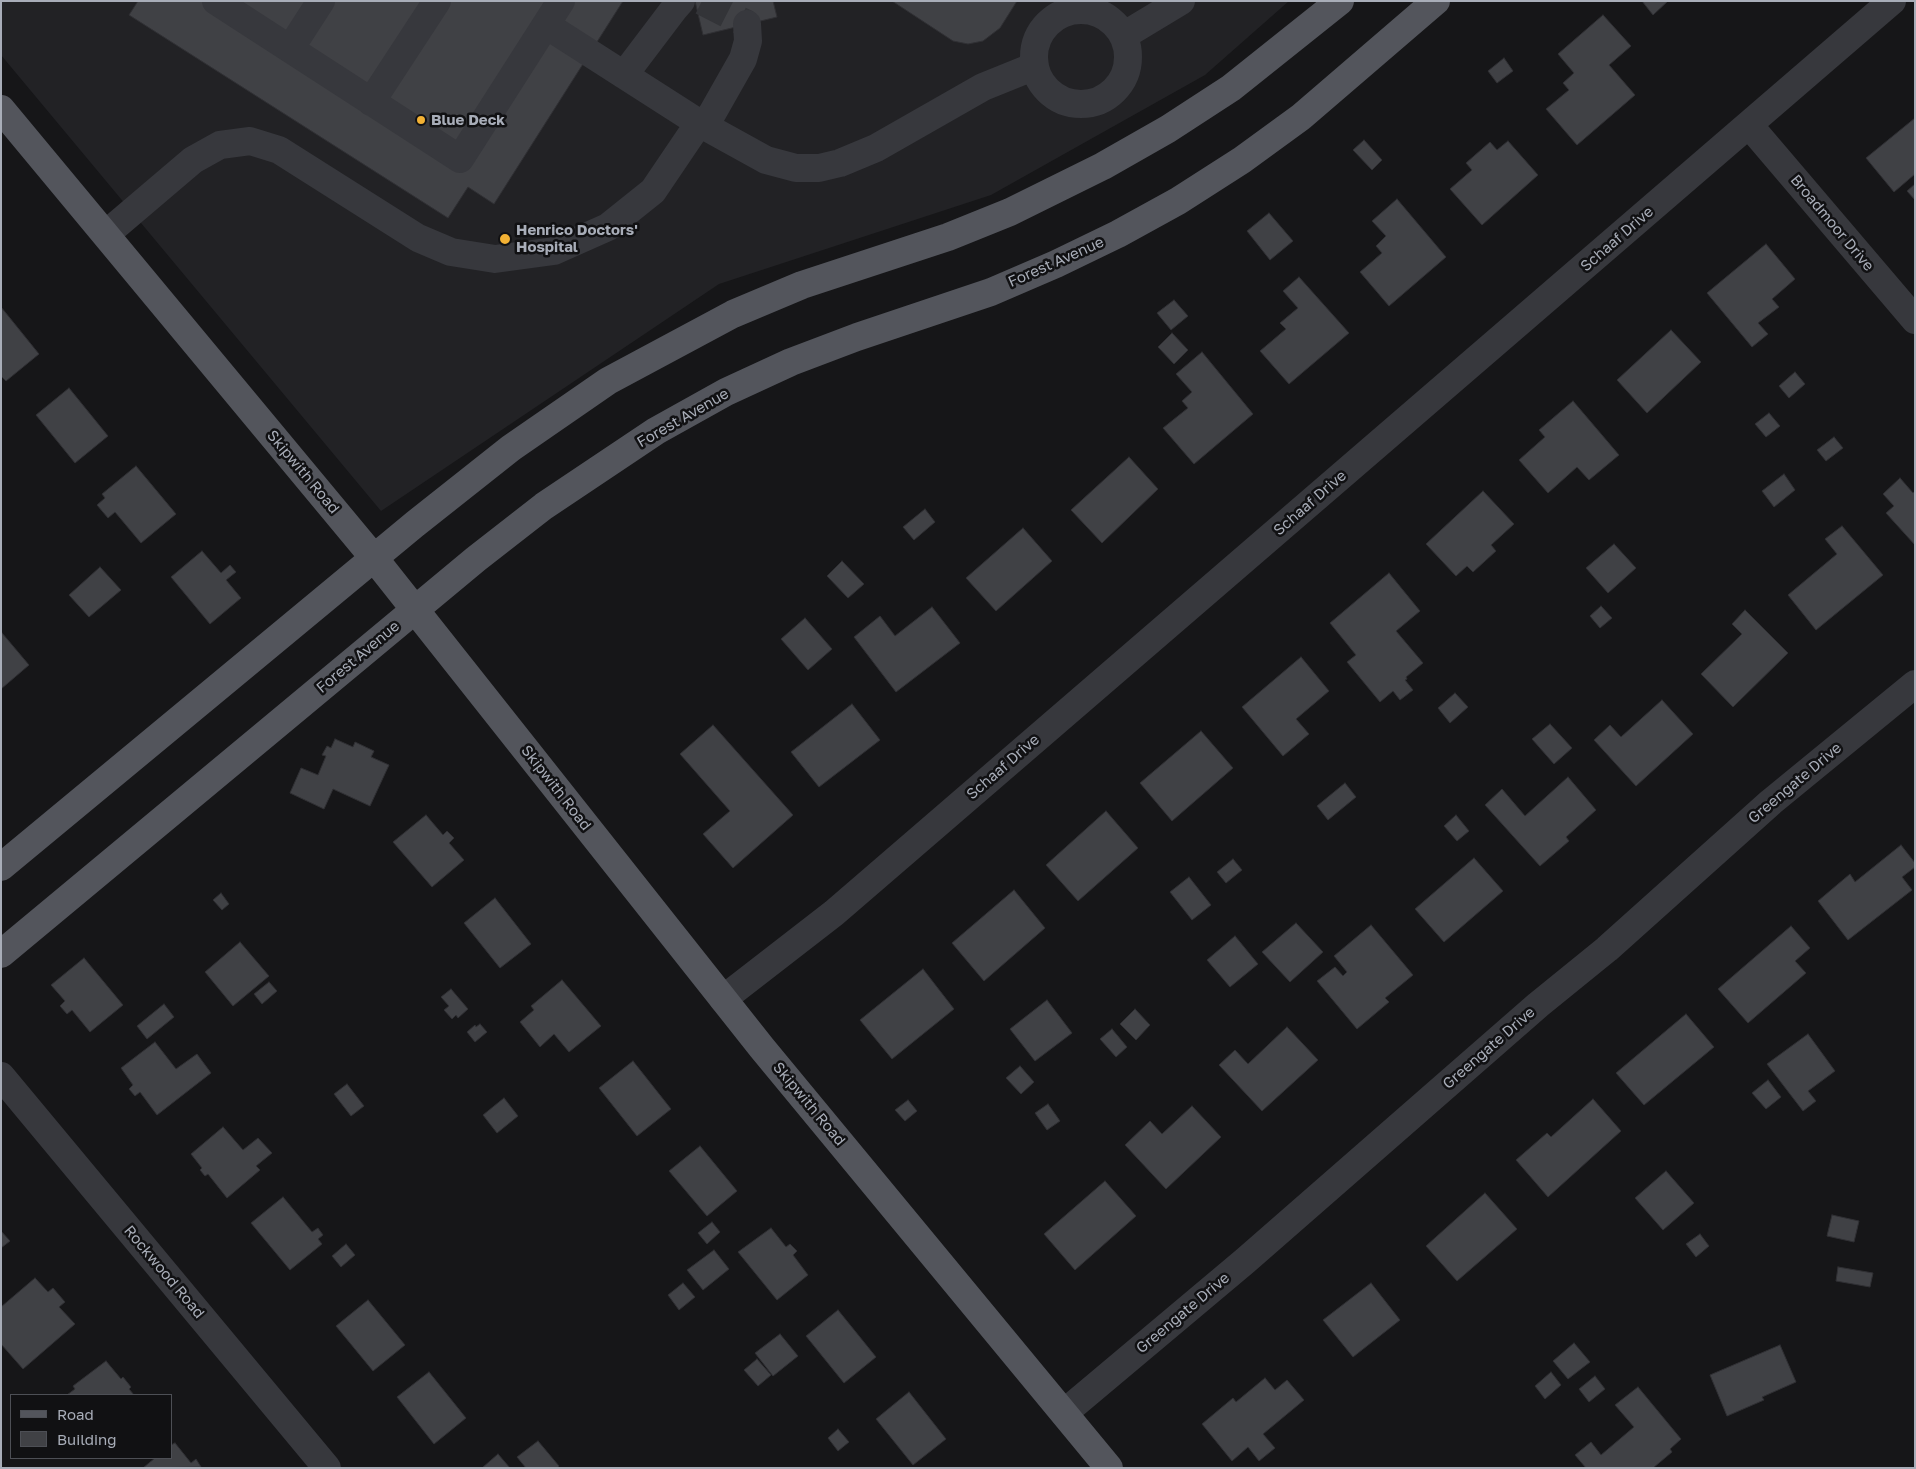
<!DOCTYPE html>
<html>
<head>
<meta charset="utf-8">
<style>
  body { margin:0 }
  #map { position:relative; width:1916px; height:1469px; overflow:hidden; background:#161618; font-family:"Golos Text",sans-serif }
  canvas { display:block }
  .frame { position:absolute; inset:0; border:2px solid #a8adb8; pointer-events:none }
  .legend { position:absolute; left:10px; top:1394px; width:162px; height:65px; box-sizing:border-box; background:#111113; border:1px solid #4d4f55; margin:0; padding:6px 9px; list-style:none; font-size:15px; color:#a8adb8 }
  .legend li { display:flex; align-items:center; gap:10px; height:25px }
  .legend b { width:25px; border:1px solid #4d4f55 }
</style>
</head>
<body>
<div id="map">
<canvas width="1916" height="1469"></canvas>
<div class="frame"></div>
<ul class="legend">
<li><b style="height:6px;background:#53555c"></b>Road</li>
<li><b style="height:14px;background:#404145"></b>Building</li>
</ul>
</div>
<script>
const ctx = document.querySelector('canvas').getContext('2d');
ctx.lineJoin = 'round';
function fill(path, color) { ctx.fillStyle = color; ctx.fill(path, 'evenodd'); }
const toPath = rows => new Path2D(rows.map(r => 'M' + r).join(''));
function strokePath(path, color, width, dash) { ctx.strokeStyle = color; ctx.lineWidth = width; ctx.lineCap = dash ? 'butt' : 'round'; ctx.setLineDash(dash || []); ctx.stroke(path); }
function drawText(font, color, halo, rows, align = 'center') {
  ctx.font = font + ' "Golos Text",sans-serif'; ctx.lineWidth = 5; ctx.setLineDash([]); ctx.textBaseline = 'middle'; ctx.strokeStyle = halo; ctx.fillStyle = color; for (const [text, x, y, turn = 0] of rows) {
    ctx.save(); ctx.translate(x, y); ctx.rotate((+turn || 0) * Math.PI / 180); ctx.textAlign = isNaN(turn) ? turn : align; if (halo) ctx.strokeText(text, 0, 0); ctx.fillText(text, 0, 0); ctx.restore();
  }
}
const built = toPath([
  [1,1,1289,1,1205,75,991,195,719,284,381,511,1,55]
]);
const building = toPath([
  [138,1,623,1,494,204,468,187,448,218,129,15,138,1],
  [695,1,773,1,777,17,703,35,695,1],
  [892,1,1017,1,1000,28,983,41,968,44,953,41,892,1],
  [1642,1,1668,1,1653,15,1642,1],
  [1603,15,1631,46,1609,65,1635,95,1577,145,1546,109,1569,90,1563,83,1574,73,1558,54,1603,15],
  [1504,58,1513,71,1497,83,1488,71,1504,58],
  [1915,118,1915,174,1894,192,1866,158,1915,118],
  [1364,140,1382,160,1372,170,1353,150,1364,140],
  [1508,141,1538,175,1482,225,1450,189,1472,170,1466,163,1490,142,1497,150,1508,141],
  [1915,184,1915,200,1907,191,1915,184],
  [1397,199,1446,257,1389,306,1360,272,1382,253,1376,246,1386,236,1372,221,1397,199],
  [1269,213,1293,241,1270,260,1247,231,1269,213],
  [1766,244,1795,279,1772,299,1779,307,1758,323,1768,334,1752,347,1707,293,1766,244],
  [1299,277,1349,333,1289,384,1260,351,1286,329,1280,323,1298,308,1283,291,1299,277],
  [1174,300,1188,316,1171,330,1157,313,1174,300],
  [1,307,39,354,6,381,1,376,1,307],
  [1671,330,1701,362,1647,413,1617,380,1671,330],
  [1172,333,1188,350,1174,364,1158,347,1172,333],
  [1202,352,1253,414,1194,464,1163,428,1188,408,1182,401,1192,392,1176,374,1202,352],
  [1795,372,1805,384,1789,398,1779,386,1795,372],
  [69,388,108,436,75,463,36,415,69,388],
  [1573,401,1619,455,1589,480,1577,467,1548,493,1519,460,1545,437,1539,430,1573,401],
  [1769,413,1780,426,1766,437,1755,424,1769,413],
  [1834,437,1843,448,1826,461,1817,450,1834,437],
  [1129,457,1158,489,1102,543,1071,510,1129,457],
  [136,466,176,514,141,543,115,512,108,518,97,505,105,498,102,494,136,466],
  [1784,474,1795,490,1774,507,1762,491,1784,474],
  [1900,478,1913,493,1915,491,1915,545,1886,513,1894,506,1883,494,1900,478],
  [1483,491,1514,524,1491,545,1496,551,1473,572,1467,566,1456,576,1426,544,1483,491],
  [925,509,935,522,914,540,903,527,925,509],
  [1842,526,1883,575,1816,630,1788,595,1837,554,1825,539,1842,526],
  [1023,528,1052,561,996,611,966,578,1023,528],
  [1614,544,1636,568,1608,593,1586,568,1614,544],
  [202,551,221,573,230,565,236,572,226,580,241,598,210,624,171,577,202,551],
  [842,561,864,584,848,598,827,576,842,561],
  [100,567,121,590,89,617,69,595,100,567],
  [1389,573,1420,611,1396,631,1423,663,1406,677,1407,679,1405,680,1413,690,1400,700,1393,691,1380,702,1347,662,1356,655,1330,623,1389,573],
  [1601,606,1612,618,1600,628,1590,616,1601,606],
  [932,607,960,643,896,692,854,637,880,616,895,636,932,607],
  [1745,610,1788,653,1733,707,1701,674,1742,634,1732,624,1745,610],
  [805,618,832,649,808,670,781,639,805,618],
  [2,633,29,665,1,689,1,634,2,633],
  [1301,657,1329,691,1296,719,1309,734,1283,756,1242,707,1301,657],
  [1455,693,1468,707,1450,723,1438,708,1455,693],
  [1662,700,1693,734,1636,786,1594,740,1610,725,1621,737,1662,700],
  [852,704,880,740,819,787,791,752,852,704],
  [1550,724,1572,748,1554,764,1532,739,1550,724],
  [713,725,793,815,733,868,703,834,730,811,680,754,713,725],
  [1201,731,1233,768,1172,821,1140,783,1201,731],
  [335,739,353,747,355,742,374,751,371,757,389,765,370,806,333,789,324,809,290,793,301,768,318,775,326,756,322,755,327,746,331,748,335,739],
  [1568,777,1596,810,1566,837,1569,841,1540,866,1485,805,1502,789,1525,816,1568,777],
  [1345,783,1356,797,1328,820,1317,806,1345,783],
  [1106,811,1138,848,1078,901,1046,865,1106,811],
  [426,815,443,835,447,831,454,838,449,843,464,860,432,887,393,842,426,815],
  [1456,815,1469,831,1457,841,1444,826,1456,815],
  [1901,845,1915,863,1915,867,1902,877,1912,890,1848,940,1818,901,1850,874,1855,882,1901,845],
  [1474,858,1503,891,1444,942,1415,909,1474,858],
  [1233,859,1242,870,1226,883,1217,872,1233,859],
  [1189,877,1211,905,1192,920,1170,892,1189,877],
  [1014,890,1045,928,984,981,952,943,1014,890],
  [221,893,229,904,222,910,213,900,221,893],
  [495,898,531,944,500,968,464,923,495,898],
  [1296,923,1323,952,1290,982,1262,952,1296,923],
  [1371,925,1413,975,1385,998,1389,1002,1357,1029,1317,981,1335,967,1343,976,1347,972,1334,956,1371,925],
  [1791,926,1810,948,1795,961,1806,973,1748,1023,1718,989,1791,926],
  [1235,936,1258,964,1230,987,1207,960,1235,936],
  [240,942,269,976,233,1006,205,972,240,942],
  [84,958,123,1005,90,1032,72,1010,67,1014,60,1006,65,1001,51,985,84,958],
  [923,969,954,1009,892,1059,860,1020,923,969],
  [562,980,601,1026,569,1052,554,1034,540,1047,520,1022,534,1010,531,1006,562,980],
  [269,982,277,991,262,1004,254,994,269,982],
  [451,989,468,1009,458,1018,456,1015,452,1019,444,1010,449,1006,441,997,451,989],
  [1047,1000,1072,1033,1035,1061,1010,1029,1047,1000],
  [164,1004,174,1017,147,1039,137,1026,164,1004],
  [1135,1009,1150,1025,1136,1040,1120,1024,1135,1009],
  [1686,1014,1714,1047,1644,1105,1616,1073,1686,1014],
  [480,1024,487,1032,475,1042,467,1032,475,1025,476,1027,480,1024],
  [1287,1027,1318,1060,1262,1111,1219,1065,1235,1050,1248,1064,1287,1027],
  [1112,1029,1127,1047,1116,1057,1100,1039,1112,1029],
  [1808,1034,1835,1071,1808,1091,1816,1101,1803,1111,1767,1064,1808,1034],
  [155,1042,176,1069,197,1054,211,1073,157,1115,140,1092,135,1096,129,1089,133,1085,121,1068,155,1042],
  [633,1061,671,1109,637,1136,599,1088,633,1061],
  [1020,1066,1034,1082,1021,1094,1006,1078,1020,1066],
  [1768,1080,1781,1097,1766,1109,1752,1093,1768,1080],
  [347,1084,364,1106,351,1116,334,1094,347,1084],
  [504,1098,518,1116,497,1133,483,1115,504,1098],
  [1593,1099,1621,1131,1548,1197,1516,1160,1547,1133,1551,1137,1593,1099],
  [908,1100,917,1111,905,1121,895,1110,908,1100],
  [1048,1104,1060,1121,1047,1130,1035,1113,1048,1104],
  [1192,1106,1221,1137,1166,1189,1125,1145,1150,1121,1162,1134,1192,1106],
  [223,1127,243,1150,258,1138,272,1153,256,1166,260,1170,227,1198,208,1174,205,1176,200,1170,202,1168,191,1154,223,1127],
  [700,1146,737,1191,707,1216,669,1171,700,1146],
  [1666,1171,1694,1203,1663,1230,1635,1198,1666,1171],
  [1105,1181,1136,1216,1075,1270,1044,1234,1105,1181],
  [1485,1193,1517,1229,1457,1281,1426,1246,1485,1193],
  [283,1197,312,1232,318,1228,323,1235,318,1239,322,1244,290,1270,251,1223,283,1197],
  [1832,1215,1859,1221,1854,1242,1827,1236,1832,1215],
  [712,1222,720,1232,707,1244,698,1233,712,1222],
  [771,1228,786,1247,790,1244,797,1251,793,1255,808,1275,777,1300,738,1252,771,1228],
  [1,1231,10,1241,1,1248,1,1231],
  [1700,1234,1709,1246,1696,1257,1686,1244,1700,1234],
  [346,1244,355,1255,341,1267,332,1256,346,1244],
  [714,1250,729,1269,703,1290,687,1270,714,1250],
  [1838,1267,1873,1273,1870,1287,1836,1281,1838,1267],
  [35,1278,48,1292,53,1288,65,1302,59,1307,75,1324,23,1369,1,1344,1,1307,35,1278],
  [683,1283,695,1297,679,1310,668,1295,683,1283],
  [1371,1283,1400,1320,1353,1357,1323,1320,1371,1283],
  [368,1300,405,1345,373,1371,336,1326,368,1300],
  [838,1310,876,1357,844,1383,806,1336,838,1310],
  [780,1334,798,1356,773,1376,755,1353,780,1334],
  [1574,1343,1590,1362,1568,1379,1553,1361,1574,1343],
  [1780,1345,1796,1382,1762,1397,1764,1400,1727,1416,1710,1375,1780,1345],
  [757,1359,771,1375,758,1386,744,1370,757,1359],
  [106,1361,121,1379,123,1377,131,1387,129,1389,134,1395,67,1395,75,1389,73,1386,106,1361],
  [429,1372,466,1418,434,1444,397,1397,429,1372],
  [1551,1372,1561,1385,1545,1399,1535,1386,1551,1372],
  [1595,1376,1605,1389,1589,1402,1579,1389,1595,1376],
  [1265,1378,1275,1390,1287,1380,1304,1400,1263,1434,1275,1448,1259,1461,1248,1447,1232,1461,1202,1424,1233,1398,1236,1402,1265,1378],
  [1638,1387,1681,1439,1670,1449,1672,1452,1653,1468,1586,1468,1575,1455,1591,1442,1601,1455,1634,1427,1615,1405,1638,1387],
  [909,1392,946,1439,913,1465,876,1419,909,1392],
  [838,1429,849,1442,838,1451,828,1438,838,1429],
  [538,1441,559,1466,557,1468,526,1468,517,1457,538,1441],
  [175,1443,191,1463,196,1459,201,1467,143,1468,155,1458,171,1458,171,1445,175,1443],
  [498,1454,510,1468,482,1468,498,1454]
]);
const minorTunnel = toPath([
  [702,1,747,24]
]);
const minor = toPath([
  [216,1,460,159,561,1],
  '1034 57a47 47 0 1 1 94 0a47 47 0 1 1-94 0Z',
  [546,25,699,123],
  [1123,36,1181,1],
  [290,49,321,1],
  [624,75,674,9,681,1],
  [371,102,437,1],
  [1749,125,1915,320],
  [705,126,743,59,748,41,747,24],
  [106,234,193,160,220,145,250,141,279,150,418,238,451,252,495,259,554,251,608,227,653,191,699,123,766,160,796,168,819,168,840,163,876,148,983,87,1035,66],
  [723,999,834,913,1892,1],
  [1,1076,327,1468],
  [1064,1413,1245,1261,1538,1005,1607,949,1771,802,1915,684]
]);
const major = toPath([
  [1,109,374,558,762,1048,1109,1468],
  [1,867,415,524,511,448,608,381,733,314,802,285,948,237,1010,212,1103,166,1168,129,1231,88,1340,1],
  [1,954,476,559,544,506,656,431,726,392,791,362,857,337,991,292,1056,264,1118,234,1178,201,1242,160,1301,117,1436,1]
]);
const markers = [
  [421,120,5,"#f2b134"],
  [505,239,6,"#f2b134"]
];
const poiNames = [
  ["Blue Deck",431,120],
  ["Henrico Doctors'",516,230],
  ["Hospital",516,247]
];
const streetNames = [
  ["Broadmoor Drive",1832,223,50],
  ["Schaaf Drive",1617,239,-41],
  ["Forest Avenue",1056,262,-24],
  ["Forest Avenue",683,418,-30],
  ["Skipwith Road",303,472,50],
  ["Schaaf Drive",1310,503,-41],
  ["Forest Avenue",358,657,-40],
  ["Schaaf Drive",1003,767,-41],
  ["Greengate Drive",1795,783,-40],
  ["Skipwith Road",556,788,52],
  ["Greengate Drive",1489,1048,-41],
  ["Skipwith Road",809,1104,50],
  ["Rockwood Road",164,1272,50],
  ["Greengate Drive",1183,1313,-40]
];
fill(built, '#222225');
fill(building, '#404145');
strokePath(building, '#303034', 1);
strokePath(minorTunnel, '#333438', 28, [28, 14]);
strokePath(minor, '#37383d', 28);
strokePath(major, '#53555c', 28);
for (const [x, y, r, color] of markers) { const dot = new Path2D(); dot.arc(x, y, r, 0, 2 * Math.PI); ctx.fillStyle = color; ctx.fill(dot); strokePath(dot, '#111113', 2); }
drawText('bold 15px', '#a8adb8', '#111113', poiNames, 'left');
drawText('15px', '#a8adb8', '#111113', streetNames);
</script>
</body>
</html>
